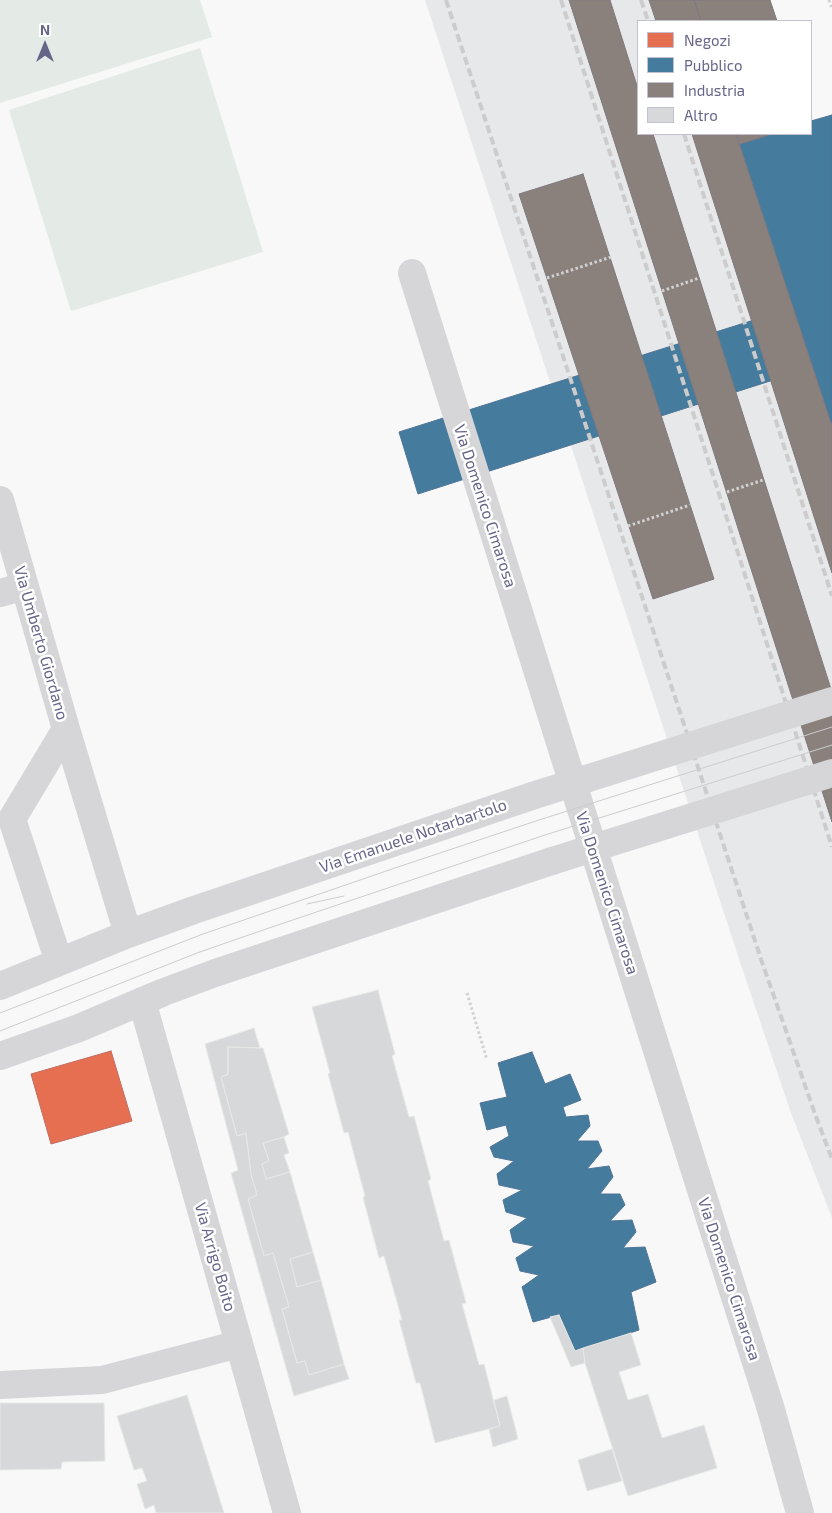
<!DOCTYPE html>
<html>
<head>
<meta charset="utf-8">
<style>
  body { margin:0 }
  #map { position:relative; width:832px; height:1513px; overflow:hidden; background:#f7f8f7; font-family:"Exo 2",sans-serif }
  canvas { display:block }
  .legend { position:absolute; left:637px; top:20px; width:175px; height:115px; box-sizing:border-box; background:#fff; border:1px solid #c1c1d0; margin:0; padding:6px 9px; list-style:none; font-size:15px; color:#65658a }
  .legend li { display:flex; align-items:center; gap:10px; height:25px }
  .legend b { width:25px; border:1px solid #c1c1d0 }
  .north { position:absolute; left:20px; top:20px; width:50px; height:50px; -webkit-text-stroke:4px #fff; paint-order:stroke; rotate:0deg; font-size:14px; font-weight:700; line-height:20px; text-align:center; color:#65658a }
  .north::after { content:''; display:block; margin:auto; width:18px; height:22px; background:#65658a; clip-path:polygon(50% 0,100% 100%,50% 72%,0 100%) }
</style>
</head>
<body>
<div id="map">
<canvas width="832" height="1513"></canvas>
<ul class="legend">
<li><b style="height:14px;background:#e76f51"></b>Negozi</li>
<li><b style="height:14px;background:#457b9d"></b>Pubblico</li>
<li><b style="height:14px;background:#8a817c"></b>Industria</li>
<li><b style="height:14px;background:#d7d8da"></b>Altro</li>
</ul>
<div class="north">N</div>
</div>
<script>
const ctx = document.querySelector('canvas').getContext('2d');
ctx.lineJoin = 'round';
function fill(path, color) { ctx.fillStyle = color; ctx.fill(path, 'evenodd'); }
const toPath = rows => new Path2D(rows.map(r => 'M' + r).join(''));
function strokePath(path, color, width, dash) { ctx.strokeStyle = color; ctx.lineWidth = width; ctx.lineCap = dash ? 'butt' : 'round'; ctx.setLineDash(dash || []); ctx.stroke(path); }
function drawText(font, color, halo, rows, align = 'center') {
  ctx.font = font + ' "Exo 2",sans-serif'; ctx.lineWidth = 5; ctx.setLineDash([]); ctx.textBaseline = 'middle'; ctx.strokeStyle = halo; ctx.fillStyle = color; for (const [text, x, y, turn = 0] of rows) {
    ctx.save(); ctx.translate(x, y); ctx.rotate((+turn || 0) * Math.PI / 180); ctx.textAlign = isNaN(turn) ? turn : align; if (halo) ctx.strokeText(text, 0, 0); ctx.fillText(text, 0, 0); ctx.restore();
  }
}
const built = toPath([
  [425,0,694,0,701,21,638,21,638,134,736,134,832,426,832,1218,791,1113,743,971]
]);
const green = toPath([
  [0,0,200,0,212,37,0,103],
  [200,48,263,252,71,311,9,110]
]);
const shops = toPath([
  [111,1051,132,1121,51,1144,31,1074,111,1051]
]);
const public = toPath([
  [832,115,832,487,795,373,418,494,399,432,776,313,723,149,772,134,811,134,811,121,832,115],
  [532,1052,545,1084,570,1074,581,1100,563,1107,566,1117,588,1115,590,1126,577,1141,598,1141,602,1151,587,1169,609,1166,613,1177,600,1194,620,1194,625,1205,610,1221,632,1220,636,1232,623,1248,645,1247,656,1282,631,1292,639,1330,575,1351,559,1315,533,1322,522,1287,539,1275,520,1271,516,1258,534,1246,513,1242,510,1230,527,1218,506,1212,503,1200,522,1190,499,1185,497,1174,514,1161,494,1157,490,1147,509,1136,506,1125,487,1130,480,1103,507,1097,498,1063,532,1052]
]);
const industry = toPath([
  [569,0,610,0,638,89,638,134,653,134,832,692,832,822,569,0],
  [649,0,694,0,701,21,656,21,649,0],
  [694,0,770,0,777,21,701,21,694,0],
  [692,134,736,134,832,426,832,573,692,134],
  [736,134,772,134,740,144,736,134],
  [583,174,714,579,653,599,519,194,583,174]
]);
const building = toPath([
  [378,990,395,1054,392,1056,409,1117,414,1116,431,1179,428,1181,444,1241,449,1240,466,1303,462,1304,479,1365,484,1364,500,1426,435,1443,420,1383,416,1383,399,1320,402,1320,384,1256,379,1258,363,1197,365,1196,348,1132,344,1133,328,1074,330,1073,312,1007,378,990],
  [254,1028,260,1048,228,1047,228,1074,221,1077,237,1136,246,1133,251,1174,257,1195,248,1199,264,1256,273,1253,289,1307,282,1309,297,1363,305,1361,309,1375,344,1364,349,1379,294,1396,231,1173,238,1170,205,1044,254,1028],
  [228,1047,263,1048,289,1134,284,1137,263,1143,269,1161,262,1164,266,1179,290,1172,313,1252,290,1259,297,1287,321,1280,344,1364,309,1375,305,1361,297,1363,282,1309,289,1307,273,1253,264,1256,248,1199,257,1195,251,1174,246,1133,237,1136,221,1077,228,1074,228,1047],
  [284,1137,289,1153,284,1155,290,1172,266,1179,262,1164,269,1161,263,1143,284,1137],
  [313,1252,321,1280,297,1287,290,1259,313,1252],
  [559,1315,575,1351,583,1348,585,1363,571,1367,550,1317,559,1315],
  [631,1333,641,1365,619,1372,628,1400,648,1394,662,1438,704,1425,717,1468,628,1496,585,1363,583,1348,631,1333],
  [187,1395,224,1513,156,1513,154,1505,145,1509,137,1484,147,1481,142,1468,134,1470,117,1416,187,1395],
  [507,1396,518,1439,493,1447,489,1429,500,1426,494,1400,507,1396],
  [0,1403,104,1403,105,1461,62,1462,61,1469,0,1470,0,1403],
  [612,1449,622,1481,587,1491,578,1460,612,1449]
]);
const path = toPath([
  [829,0,832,9],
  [547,278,611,257],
  [662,291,699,278],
  [727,492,763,480],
  [628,526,690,505],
  [467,993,487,1060]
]);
const minor = toPath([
  [412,273,719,1247,770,1406,800,1513],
  [0,500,66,729,128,934],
  [0,593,25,586],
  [59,962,12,819,66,729],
  [0,986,128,934,194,910,532,796],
  [142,1001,287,1513],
  [0,1056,79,1028,164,992,215,973,552,861],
  [0,1385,102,1380,239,1344]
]);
const tram = toPath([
  [307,904,344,896],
  [0,1013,203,934,395,868,539,820,832,727],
  [0,1031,197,953,266,929,545,835,832,745]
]);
const rail = toPath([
  [446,0,762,962,815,1114,832,1159],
  [561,0,832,847],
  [641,0,648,21],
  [684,134,832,596]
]);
const minorBridge = toPath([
  [532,796,832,701],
  [552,861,832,773]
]);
const streetNames = [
  ["Via Domenico Cimarosa",485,506,72],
  ["Via Umberto Giordano",41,643,74],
  ["Via Emanuele Notarbartolo",413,836,-19],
  ["Via Domenico Cimarosa",607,893,72],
  ["Via Arrigo Boito",215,1257,74],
  ["Via Domenico Cimarosa",729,1279,72]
];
fill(built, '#e7e8e9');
fill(green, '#e4eae5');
fill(shops, '#e76f51');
strokePath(shops, '#c06c62', 1);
fill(public, '#457b9d');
strokePath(public, '#4f7497', 1);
fill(industry, '#8a817c');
strokePath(industry, '#7f7980', 1);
fill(building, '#d7d8da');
strokePath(building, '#e6e8e6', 1);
strokePath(path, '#d2d2d3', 3, [2.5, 2.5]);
strokePath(minor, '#d6d6d8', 28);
strokePath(tram, '#cccccd', 1);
strokePath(rail, '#cccccd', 4, [8, 4]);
strokePath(minorBridge, '#d6d6d8', 28);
drawText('16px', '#65658a', '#fff', streetNames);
</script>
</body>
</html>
